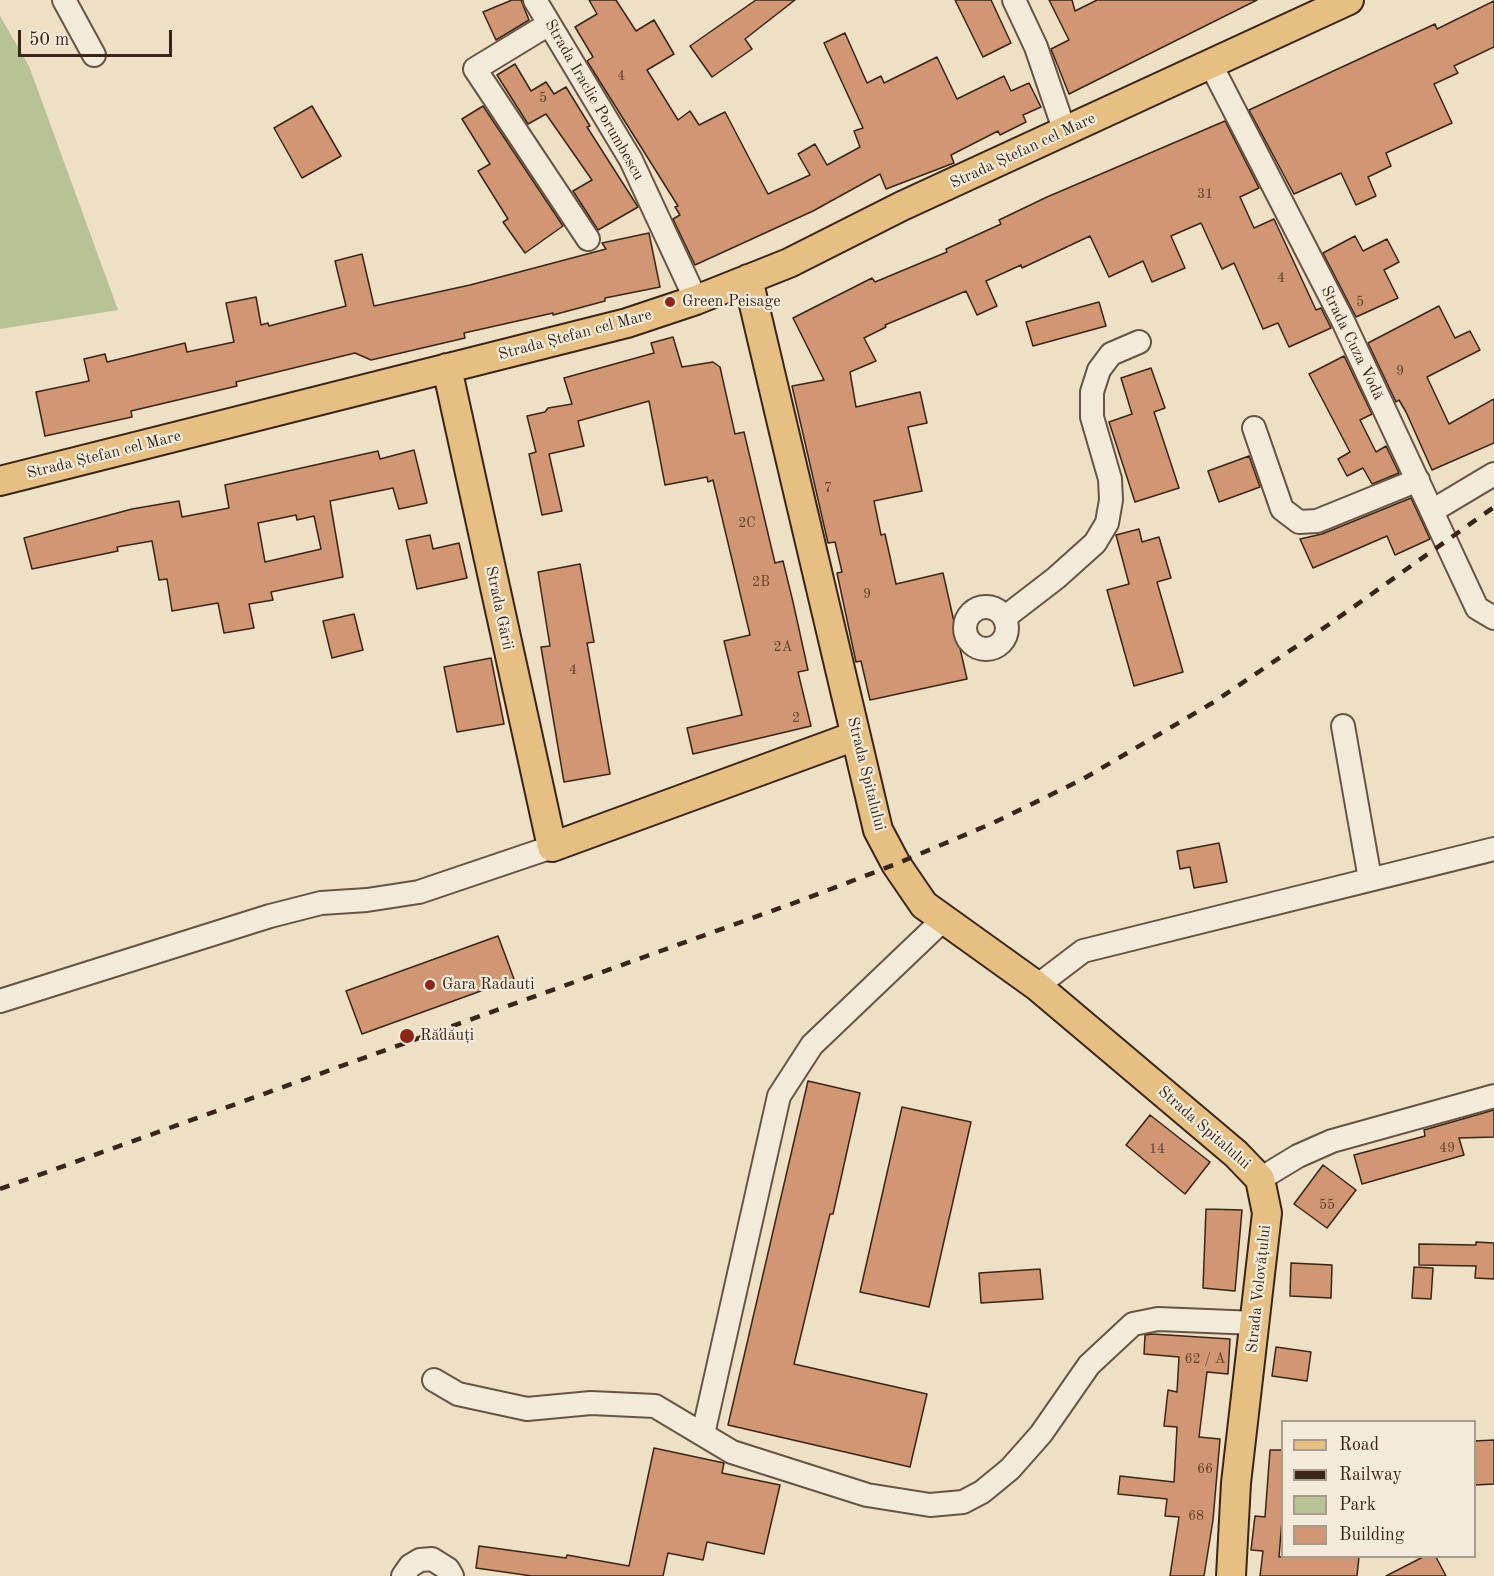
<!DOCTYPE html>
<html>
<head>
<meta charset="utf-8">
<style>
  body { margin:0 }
  #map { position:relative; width:1494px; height:1576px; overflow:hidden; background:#ede0c5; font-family:"Old Standard TT",serif }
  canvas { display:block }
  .legend { position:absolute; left:1281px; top:1420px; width:195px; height:138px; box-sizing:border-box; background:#f3ebd9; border:2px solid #a99c8c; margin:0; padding:8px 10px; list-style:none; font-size:18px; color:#3a2518 }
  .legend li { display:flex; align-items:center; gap:12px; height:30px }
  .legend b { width:30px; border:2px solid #a99c8c }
  .scale { position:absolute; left:18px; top:30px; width:154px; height:27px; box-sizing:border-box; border:3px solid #3a2518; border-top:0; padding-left:8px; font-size:18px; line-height:21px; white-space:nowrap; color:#3a2518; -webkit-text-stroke:4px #f3ebd9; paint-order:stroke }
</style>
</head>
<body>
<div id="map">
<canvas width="1494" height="1576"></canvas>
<ul class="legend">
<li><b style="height:8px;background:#e6c082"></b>Road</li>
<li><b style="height:8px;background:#3a2518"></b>Railway</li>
<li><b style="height:16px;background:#b7c296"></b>Park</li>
<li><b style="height:16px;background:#d19672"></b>Building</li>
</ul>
<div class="scale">50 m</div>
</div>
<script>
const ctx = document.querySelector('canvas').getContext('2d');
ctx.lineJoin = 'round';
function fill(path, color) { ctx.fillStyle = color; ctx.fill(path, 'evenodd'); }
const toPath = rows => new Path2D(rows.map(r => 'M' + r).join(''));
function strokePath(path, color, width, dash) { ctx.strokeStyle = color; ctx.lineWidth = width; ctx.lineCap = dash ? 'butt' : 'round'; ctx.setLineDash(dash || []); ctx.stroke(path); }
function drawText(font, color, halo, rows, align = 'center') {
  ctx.font = font + ' "Old Standard TT",serif'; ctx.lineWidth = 4.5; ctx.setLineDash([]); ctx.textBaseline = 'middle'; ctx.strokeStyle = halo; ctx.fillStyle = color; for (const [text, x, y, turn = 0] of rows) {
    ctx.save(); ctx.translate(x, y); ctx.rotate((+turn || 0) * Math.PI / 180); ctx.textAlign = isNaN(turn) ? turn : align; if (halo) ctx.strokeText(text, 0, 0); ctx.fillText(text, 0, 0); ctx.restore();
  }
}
const green = toPath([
  [0,16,29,66,118,310,0,329]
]);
const building = toPath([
  [512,0,521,0,529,20,496,40,483,12,512,0],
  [589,0,616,0,636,31,654,20,674,54,647,70,678,120,690,111,699,125,725,112,768,194,810,175,798,154,815,144,827,165,860,147,854,131,863,128,824,43,845,33,867,83,881,76,884,83,937,57,957,99,1004,76,1011,91,1029,83,1041,107,1023,115,1026,122,1000,135,998,131,951,155,954,163,886,189,880,174,813,211,695,265,673,219,680,215,675,207,678,206,587,61,593,57,575,27,597,14,589,0],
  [756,0,795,0,745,39,752,49,712,77,690,46,756,0],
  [955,0,991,0,1011,43,983,57,955,0],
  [1049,0,1072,0,1075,11,1097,0,1257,0,1069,94,1051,49,1069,40,1049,0],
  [1494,1,1494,47,1454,66,1458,73,1434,84,1452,123,1386,153,1391,166,1368,177,1376,196,1356,205,1341,173,1294,194,1249,110,1435,24,1437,29,1494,1],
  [515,64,531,91,546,82,554,94,566,87,590,126,587,127,638,207,598,230,573,191,592,180,546,114,528,124,497,75,515,64],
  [312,106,341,156,302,178,274,128,312,106],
  [483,106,563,226,525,253,503,222,508,219,478,171,490,164,462,119,483,106],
  [1225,121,1259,188,1240,197,1254,228,1274,219,1316,310,1321,308,1331,328,1289,347,1278,323,1263,329,1234,263,1222,269,1201,223,1171,236,1185,268,1152,282,1143,261,1109,277,1090,236,1022,268,1021,265,986,281,997,306,977,315,966,291,885,325,886,327,864,338,876,361,850,372,856,407,920,392,927,423,908,427,922,491,874,501,881,535,885,534,896,584,943,573,967,679,870,700,861,661,856,662,837,573,842,572,835,542,828,543,792,386,824,380,793,318,872,278,875,282,947,252,946,249,1001,224,999,220,1047,197,1225,121],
  [649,233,660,287,605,298,605,301,553,315,553,313,464,333,465,338,371,360,355,353,236,382,237,386,131,411,132,417,45,436,36,392,89,381,84,359,105,354,107,362,185,343,187,352,234,342,226,303,256,297,261,325,268,323,269,326,346,306,335,261,362,254,374,306,470,285,606,249,602,243,649,233],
  [1355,236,1363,251,1387,239,1399,262,1384,270,1398,298,1356,317,1323,253,1355,236],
  [1099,302,1106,326,1033,346,1026,322,1099,302],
  [1439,306,1455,338,1470,331,1480,350,1427,377,1449,424,1494,399,1494,443,1432,470,1406,412,1399,400,1396,402,1368,343,1439,306],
  [673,337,682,367,713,362,720,367,735,434,744,432,775,563,783,561,793,602,808,670,798,672,811,726,693,754,687,728,742,715,724,641,750,635,713,480,708,482,707,477,665,485,649,401,578,421,584,446,549,454,562,511,542,515,529,454,536,452,527,416,545,412,548,408,572,404,564,378,654,353,651,343,673,337],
  [1344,356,1372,414,1360,420,1376,452,1386,446,1399,473,1372,484,1363,468,1347,476,1338,459,1350,452,1309,374,1344,356],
  [1151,368,1165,408,1154,412,1179,488,1135,502,1109,422,1132,414,1121,378,1151,368],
  [414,450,427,503,399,509,393,488,330,501,343,577,271,592,273,600,249,604,254,628,224,633,218,603,172,611,167,579,159,580,152,541,117,547,118,551,32,569,24,538,132,509,179,501,182,517,229,508,225,485,378,451,380,459,414,450],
  [296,515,297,520,314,516,321,549,265,562,258,523,296,515],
  [1249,456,1260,487,1219,502,1208,471,1249,456],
  [1411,498,1430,539,1395,555,1387,536,1313,568,1300,539,1322,534,1411,498],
  [1139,529,1142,542,1159,537,1171,578,1157,582,1183,672,1134,686,1107,590,1129,584,1116,535,1139,529],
  [430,535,433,549,459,543,467,578,417,589,406,540,430,535],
  [580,564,594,642,587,643,610,774,564,782,541,647,550,646,538,572,580,564],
  [354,614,363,650,332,658,323,621,354,614],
  [491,658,504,724,457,732,444,667,491,658],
  [1219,843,1227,882,1194,888,1190,867,1180,869,1177,851,1219,843],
  [498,936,514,979,362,1034,346,991,498,936],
  [808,1081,860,1093,833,1214,830,1214,794,1364,927,1394,910,1467,728,1425,808,1081],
  [902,1107,971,1122,929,1307,860,1292,902,1107],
  [1494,1110,1494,1137,1459,1138,1464,1155,1362,1184,1354,1155,1425,1136,1424,1130,1494,1110],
  [1150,1115,1210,1162,1185,1194,1126,1145,1150,1115],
  [1323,1165,1356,1190,1327,1228,1294,1204,1323,1165],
  [1206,1209,1242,1210,1235,1291,1203,1288,1206,1209],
  [1476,1242,1494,1243,1494,1279,1475,1278,1476,1266,1419,1265,1419,1244,1476,1245,1476,1242],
  [1291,1263,1332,1265,1331,1298,1290,1296,1291,1263],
  [1414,1267,1433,1268,1431,1299,1412,1298,1414,1267],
  [1040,1269,1043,1299,981,1303,979,1273,1040,1269],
  [1152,1334,1230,1339,1228,1374,1207,1372,1199,1437,1220,1439,1213,1520,1204,1576,1170,1576,1179,1517,1165,1516,1167,1499,1118,1494,1120,1476,1174,1482,1177,1427,1164,1426,1168,1390,1177,1392,1179,1357,1144,1354,1145,1335,1152,1334],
  [1276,1347,1311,1352,1307,1381,1272,1376,1276,1347],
  [1494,1440,1494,1484,1475,1485,1474,1441,1494,1440],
  [654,1448,724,1463,722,1473,780,1485,764,1554,707,1542,703,1560,668,1553,663,1576,532,1576,476,1568,479,1546,566,1558,567,1555,629,1566,654,1448],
  [1270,1450,1282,1450,1282,1520,1279,1557,1359,1557,1357,1576,1260,1576,1263,1551,1251,1550,1255,1516,1265,1517,1270,1450],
  [1423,1557,1436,1557,1446,1576,1386,1576,1423,1557]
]);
const minor = toPath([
  [64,0,94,55],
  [535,0,631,160,696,300],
  [1014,0,1036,47,1065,132],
  [549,24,475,69,588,239],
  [1210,63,1343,321,1477,608,1494,618],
  [1254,428,1282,509,1299,522,1317,521,1418,480],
  [1432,511,1494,474],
  '965 628a21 21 0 1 1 42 0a21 21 0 1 1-42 0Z',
  [1004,618,1056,578,1095,543,1107,523,1111,500,1110,479,1092,417,1092,392,1099,370,1111,354,1139,342],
  [1343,726,1370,879],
  [1037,986,1083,951,1494,849],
  [0,1001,270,916,321,903,367,900,419,892,552,847],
  [1260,1179,1298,1156,1332,1141,1494,1096],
  [434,1380,458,1394,527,1409,591,1403,655,1406,732,1452,867,1495,930,1505,963,1502,982,1492,1010,1469,1041,1434,1089,1365,1133,1324,1158,1319,1256,1323],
  [703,1434,779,1096,812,1045,943,920],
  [403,1576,410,1566,420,1560,432,1559,448,1569,452,1576]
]);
const major = toPath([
  [748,279,878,830,896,864,924,905,1037,986,1236,1154,1260,1179,1267,1213,1236,1483,1231,1576],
  [447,368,552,847,855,736],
  [0,481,627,323,696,300,789,263,902,206,1349,0]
]);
const rail = toPath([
  [0,1189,805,899,896,864,993,823,1083,779,1214,702,1328,625,1494,507]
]);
const markers = [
  [670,302,6,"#8f2418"],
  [430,985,6,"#8f2418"],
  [407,1036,8,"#8f2418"]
];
const numberNames = [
  ["4",621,76],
  ["5",543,98],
  ["31",1205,194],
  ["4",1281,278],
  ["5",1360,302],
  ["9",1400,371],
  ["7",828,488],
  ["2C",747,523],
  ["2B",761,582],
  ["9",867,594],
  ["2A",783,647],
  ["4",573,670],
  ["2",796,718],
  ["49",1447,1148],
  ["14",1157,1149],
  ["55",1327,1205],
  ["62 / A",1205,1359],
  ["66",1205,1469],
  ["68",1196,1516]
];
const streetNames = [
  ["Strada Iraclie Porumbescu",594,100,60],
  ["Strada Ștefan cel Mare",1023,151,-25],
  ["Strada Ștefan cel Mare",575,335,-15],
  ["Strada Cuza Vodă",1352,343,64],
  ["Strada Ștefan cel Mare",104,455,-14],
  ["Strada Gării",499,608,78],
  ["Strada Spitalului",866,774,76],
  ["Strada Spitalului",1204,1128,41],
  ["Strada Volovățului",1259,1289,-84]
];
const poiNames = [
  ["Green Peisage",682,302],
  ["Gara Radauti",442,985],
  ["Rădăuți",420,1036]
];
fill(green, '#b7c296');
fill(building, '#d19672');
strokePath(building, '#3a2518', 1.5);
strokePath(minor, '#675443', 26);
strokePath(major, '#3a2518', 32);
strokePath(minor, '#f3ebd9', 22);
strokePath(major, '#e6c082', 28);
strokePath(rail, '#3a2518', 4.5, [10, 10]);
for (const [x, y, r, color] of markers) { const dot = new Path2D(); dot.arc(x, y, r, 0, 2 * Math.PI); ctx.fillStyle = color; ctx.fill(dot); strokePath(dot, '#f3ebd9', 2); }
drawText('14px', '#60412e', null, numberNames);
drawText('16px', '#3a2518', '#f3ebd9', streetNames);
drawText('16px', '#3a2518', '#f3ebd9', poiNames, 'left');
</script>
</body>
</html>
